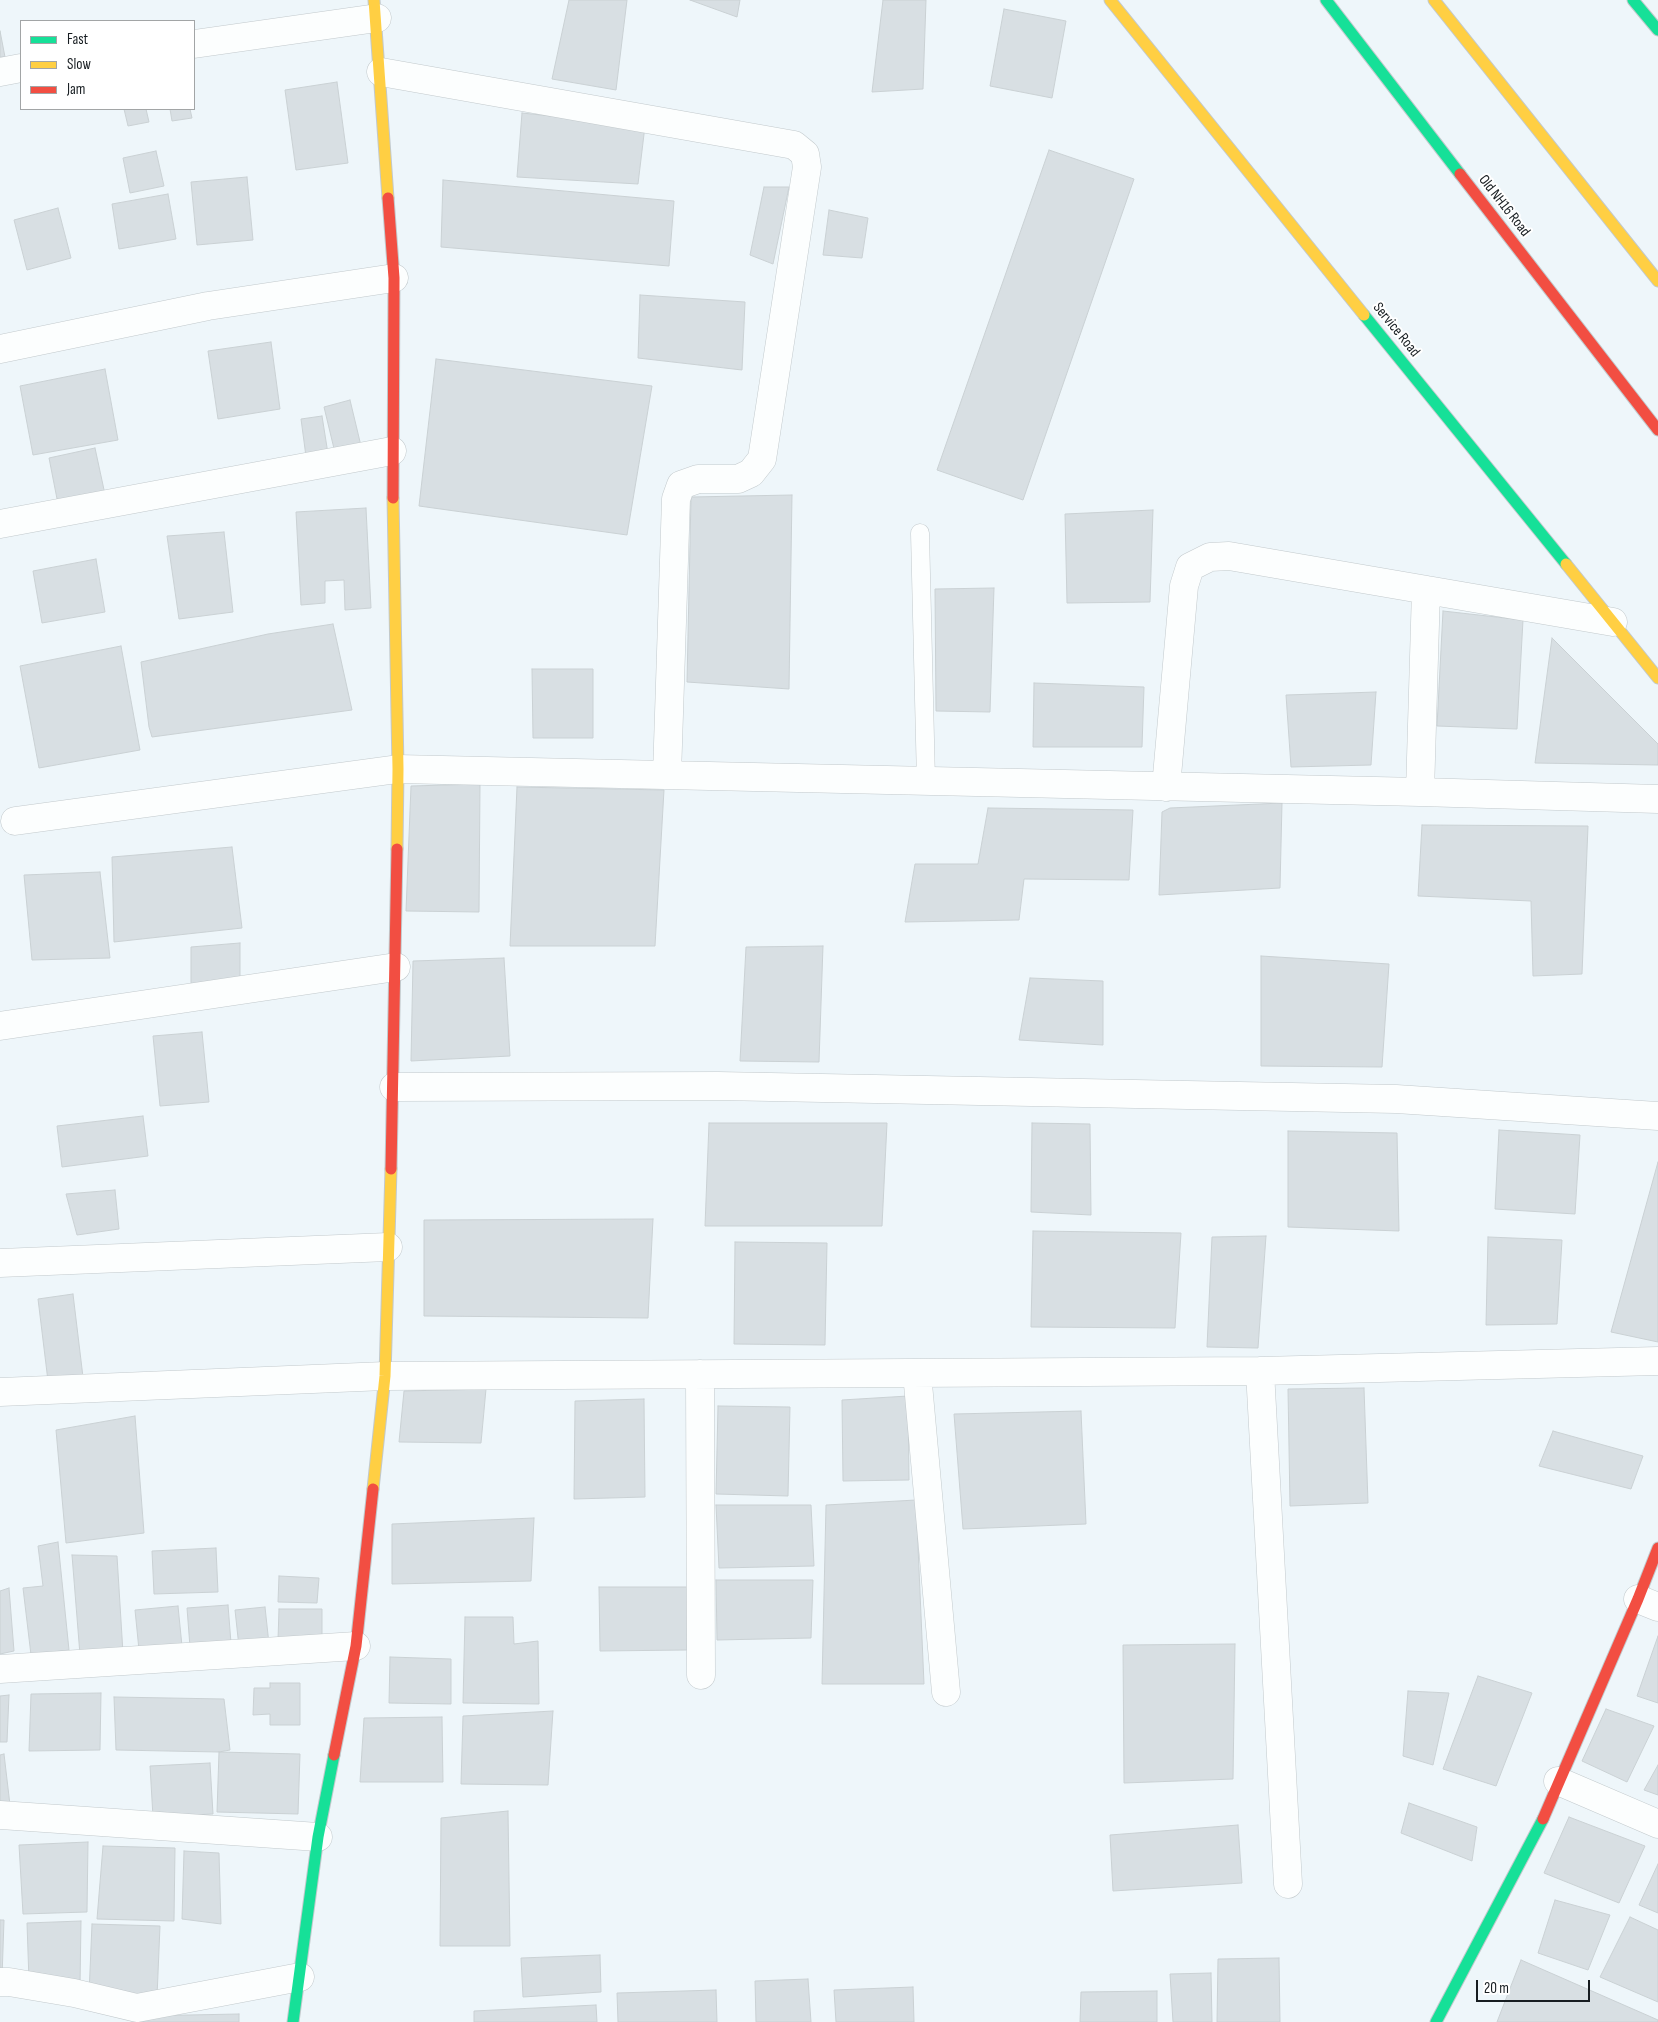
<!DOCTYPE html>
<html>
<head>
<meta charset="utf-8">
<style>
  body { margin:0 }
  #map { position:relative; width:1658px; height:2022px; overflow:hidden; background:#eef6fa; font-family:"Sofia Sans Condensed",sans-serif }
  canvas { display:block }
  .legend { position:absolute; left:20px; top:20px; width:175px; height:90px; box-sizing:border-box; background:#fff; border:1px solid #a2a5a6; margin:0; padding:6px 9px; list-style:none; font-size:15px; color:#171d21 }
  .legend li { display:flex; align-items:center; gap:10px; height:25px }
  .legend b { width:25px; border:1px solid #a2a5a6 }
  .scale { position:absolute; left:1476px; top:1980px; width:114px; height:22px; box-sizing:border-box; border:2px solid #171d21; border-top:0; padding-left:6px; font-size:15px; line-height:18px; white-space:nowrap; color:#171d21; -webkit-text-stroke:4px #fff; paint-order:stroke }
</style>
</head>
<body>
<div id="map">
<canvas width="1658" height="2022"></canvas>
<ul class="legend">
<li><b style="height:6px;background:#16e098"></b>Fast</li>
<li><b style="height:6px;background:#ffcf43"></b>Slow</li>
<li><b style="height:6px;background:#f24e42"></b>Jam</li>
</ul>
<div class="scale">20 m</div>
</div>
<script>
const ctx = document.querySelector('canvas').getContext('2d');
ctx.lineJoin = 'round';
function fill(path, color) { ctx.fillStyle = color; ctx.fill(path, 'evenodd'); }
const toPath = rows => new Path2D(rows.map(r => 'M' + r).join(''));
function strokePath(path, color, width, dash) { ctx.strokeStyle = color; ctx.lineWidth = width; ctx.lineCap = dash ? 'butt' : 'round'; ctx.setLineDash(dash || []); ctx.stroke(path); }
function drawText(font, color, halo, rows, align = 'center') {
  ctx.font = font + ' "Sofia Sans Condensed",sans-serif'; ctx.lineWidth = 4; ctx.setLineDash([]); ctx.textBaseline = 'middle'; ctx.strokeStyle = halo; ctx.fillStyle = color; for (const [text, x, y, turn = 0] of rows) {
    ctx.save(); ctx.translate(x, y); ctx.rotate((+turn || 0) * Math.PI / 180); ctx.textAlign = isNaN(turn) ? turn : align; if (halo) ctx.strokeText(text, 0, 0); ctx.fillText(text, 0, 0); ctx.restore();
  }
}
const building = toPath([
  [569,0,627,0,616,90,552,79,569,0],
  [690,0,740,0,737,17,690,0],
  [883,0,926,0,923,89,872,92,883,0],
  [1004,9,1066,21,1052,98,990,86,1004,9],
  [0,31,5,57,0,57,0,31],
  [337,82,348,163,296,170,285,90,337,82],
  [124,109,146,109,149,122,128,126,124,109],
  [170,109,190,109,192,118,172,121,170,109],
  [522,113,645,126,638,184,517,177,522,113],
  [1049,150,1134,179,1023,500,937,470,1049,150],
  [156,151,164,186,130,193,123,158,156,151],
  [247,177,253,240,197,245,191,182,247,177],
  [443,180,674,201,669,266,441,247,443,180],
  [764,187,789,187,773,264,750,255,764,187],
  [168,194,176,239,119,249,112,204,168,194],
  [58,208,71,258,27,270,14,220,58,208],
  [829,210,868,218,862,258,823,255,829,210],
  [640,295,745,302,742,370,638,358,640,295],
  [271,342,280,409,218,419,208,351,271,342],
  [436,359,652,386,627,535,419,506,436,359],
  [105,369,118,440,33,455,20,386,105,369],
  [350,400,362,450,336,457,324,407,350,400],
  [322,416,329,460,307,464,301,419,322,416],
  [95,448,106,499,59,509,49,458,95,448],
  [792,495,789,689,687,682,691,497,792,495],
  [366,508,371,608,345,610,344,580,325,581,325,603,301,605,296,512,366,508],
  [1153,510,1150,602,1067,603,1065,514,1153,510],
  [224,532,233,612,179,619,167,536,224,532],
  [96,559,105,612,42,623,33,571,96,559],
  [994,588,990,712,936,711,935,589,994,588],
  [1443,611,1523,620,1517,729,1437,726,1443,611],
  [333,624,352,710,152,737,149,727,141,662,268,634,333,624],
  [1552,638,1658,744,1658,765,1535,763,1552,638],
  [121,646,140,750,39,768,20,666,121,646],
  [532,669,593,669,593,738,533,738,532,669],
  [1034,683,1144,687,1142,747,1033,747,1034,683],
  [1376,692,1371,765,1291,767,1286,695,1376,692],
  [480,784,479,912,406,911,411,786,480,784],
  [517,787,664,790,655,946,510,946,517,787],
  [1282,803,1280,888,1159,895,1162,812,1170,808,1282,803],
  [988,808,1133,810,1129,880,1024,879,1019,920,905,922,915,864,978,864,988,808],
  [1422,825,1588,826,1582,974,1533,976,1531,901,1418,896,1422,825],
  [232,847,242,928,114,942,112,857,232,847],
  [100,872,110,958,32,960,24,875,100,872],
  [240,943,240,979,191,989,191,947,240,943],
  [823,946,819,1062,740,1061,746,947,823,946],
  [1261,956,1389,964,1382,1067,1261,1066,1261,956],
  [504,958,510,1056,411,1061,413,961,504,958],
  [1030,978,1103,981,1103,1045,1019,1040,1030,978],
  [202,1032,209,1102,160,1106,153,1036,202,1032],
  [143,1116,148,1156,62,1167,57,1126,143,1116],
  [709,1123,887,1123,882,1226,705,1226,709,1123],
  [1032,1123,1090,1124,1091,1215,1031,1212,1032,1123],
  [1499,1130,1580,1135,1575,1214,1495,1209,1499,1130],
  [1288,1131,1397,1133,1399,1231,1288,1227,1288,1131],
  [1658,1162,1658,1342,1611,1332,1658,1162],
  [115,1190,119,1229,77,1235,66,1194,115,1190],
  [653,1219,648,1318,424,1316,424,1220,653,1219],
  [1033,1231,1181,1233,1175,1328,1031,1327,1033,1231],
  [1266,1236,1258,1348,1207,1347,1212,1237,1266,1236],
  [1488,1237,1562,1240,1557,1324,1486,1325,1488,1237],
  [735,1242,827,1243,825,1345,734,1344,735,1242],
  [73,1294,83,1377,48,1381,38,1299,73,1294],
  [1364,1388,1368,1503,1290,1506,1288,1389,1364,1388],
  [486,1389,481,1443,399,1442,404,1391,486,1389],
  [908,1396,909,1480,843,1481,842,1400,908,1396],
  [644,1399,645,1497,574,1499,575,1401,644,1399],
  [718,1406,790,1407,788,1496,716,1494,718,1406],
  [1081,1411,1086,1524,963,1529,954,1414,1081,1411],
  [135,1416,144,1533,66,1543,56,1430,135,1416],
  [1553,1431,1643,1456,1631,1489,1539,1466,1553,1431],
  [916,1500,924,1684,822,1684,826,1505,916,1500],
  [716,1505,811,1505,814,1566,719,1568,716,1505],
  [534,1518,531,1581,392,1584,392,1524,534,1518],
  [58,1542,69,1650,31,1655,23,1588,43,1586,38,1546,58,1542],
  [216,1548,218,1592,154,1594,152,1551,216,1548],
  [72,1555,117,1556,123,1653,80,1655,72,1555],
  [279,1576,319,1578,317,1603,278,1602,279,1576],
  [716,1580,813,1580,811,1638,717,1640,716,1580],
  [599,1587,687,1587,687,1650,600,1651,599,1587],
  [9,1588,14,1651,0,1654,0,1591,9,1588],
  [228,1605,231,1643,190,1647,187,1608,228,1605],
  [178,1606,182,1646,139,1650,135,1610,178,1606],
  [265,1607,269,1644,239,1647,235,1610,265,1607],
  [279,1609,322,1609,322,1640,278,1640,279,1609],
  [465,1617,513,1617,514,1644,538,1641,539,1704,463,1703,465,1617],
  [1658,1636,1658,1703,1637,1696,1658,1636],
  [1235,1644,1233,1779,1124,1783,1123,1645,1235,1644],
  [390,1657,451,1659,451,1704,389,1703,390,1657],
  [1478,1676,1532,1693,1496,1786,1443,1769,1478,1676],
  [270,1683,300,1683,300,1725,270,1725,270,1714,253,1715,254,1688,270,1688,270,1683],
  [1408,1691,1449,1693,1433,1765,1403,1756,1408,1691],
  [101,1693,100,1750,29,1751,31,1694,101,1693],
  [9,1695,7,1742,0,1742,0,1696,9,1695],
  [114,1697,224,1699,230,1750,219,1752,116,1750,114,1697],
  [1606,1709,1654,1726,1627,1782,1582,1761,1606,1709],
  [553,1711,548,1785,461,1784,463,1716,553,1711],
  [442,1717,443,1782,360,1782,364,1718,442,1717],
  [219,1752,300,1754,298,1814,217,1812,219,1752],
  [4,1754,10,1805,0,1806,0,1755,4,1754],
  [210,1763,213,1814,153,1817,150,1766,210,1763],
  [1658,1765,1658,1795,1644,1790,1658,1765],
  [1409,1803,1477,1827,1472,1861,1401,1833,1409,1803],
  [508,1811,510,1946,440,1946,441,1818,508,1811],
  [1569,1817,1645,1846,1619,1903,1544,1873,1569,1817],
  [1238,1825,1242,1883,1113,1891,1110,1835,1238,1825],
  [88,1842,87,1912,23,1914,19,1845,88,1842],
  [103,1846,175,1848,174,1921,97,1919,103,1846],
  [184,1851,219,1853,221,1924,182,1919,184,1851],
  [1658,1864,1658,1913,1639,1905,1658,1864],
  [1555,1900,1610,1915,1588,1970,1538,1953,1555,1900],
  [1630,1917,1658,1930,1658,2002,1600,1977,1630,1917],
  [0,1920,4,1920,2,1978,0,1978,0,1920],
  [81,1921,80,1986,29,1981,27,1923,81,1921],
  [92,1924,160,1926,157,1997,89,1994,92,1924],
  [600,1955,601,1992,523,1997,521,1958,600,1955],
  [1279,1958,1280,2022,1217,2022,1218,1959,1279,1958],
  [1521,1960,1658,2020,1658,2022,1497,2022,1521,1960],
  [1211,1973,1212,2022,1173,2022,1170,1974,1211,1973],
  [808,1979,811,2022,756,2022,755,1981,808,1979],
  [913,1987,914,2022,836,2022,834,1990,913,1987],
  [716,1990,717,2022,618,2022,617,1993,716,1990],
  [1157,1991,1157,2022,1080,2022,1081,1992,1157,1991],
  [596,2005,597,2022,474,2022,474,2011,596,2005],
  [239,2014,239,2022,138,2022,138,2016,239,2014]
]);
const lane = toPath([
  [920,533,926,781]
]);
const street = toPath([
  [194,44,377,18],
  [0,72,21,68],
  [381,72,794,145,805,154,807,167,762,459,751,473,738,479,698,479,681,485,676,499,667,775],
  [0,349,208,306,394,278],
  [0,524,392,451],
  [1166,787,1184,586,1190,567,1210,557,1229,556,1613,622],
  [1420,792,1426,590],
  [15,821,398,769,1420,792,1658,799],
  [0,1026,396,967],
  [394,1087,718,1086,1396,1099,1658,1116],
  [0,1263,388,1247],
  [1260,1371,1288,1884],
  [917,1373,946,1692],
  [700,1374,701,1675],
  [0,1392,385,1376,1260,1371,1658,1361],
  [1638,1599,1658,1607],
  [0,1669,356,1646],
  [1558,1781,1658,1824],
  [0,1815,318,1837],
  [0,1982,9,1982,74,1993,137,2008,300,1977]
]);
const fast = toPath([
  [1326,0,1460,174],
  [1633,0,1658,30],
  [1364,315,1566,564],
  [293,2022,318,1837,334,1755],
  [1436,2022,1543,1819]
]);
const slow = toPath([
  [374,0,388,198],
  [1110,0,1364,315],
  [1434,0,1658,281],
  [393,498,398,769,397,849],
  [1566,564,1658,678],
  [373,1489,385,1376,391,1169]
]);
const jam = toPath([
  [1460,174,1658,430],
  [388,198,394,278,393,498],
  [391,1169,397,849],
  [334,1755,356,1646,373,1489],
  [1543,1819,1638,1599,1658,1548]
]);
const streetNames = [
  ["Old NH16 Road",1504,206,52],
  ["Service Road",1396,330,51]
];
fill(building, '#d8dfe3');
strokePath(building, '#cad1d4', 1);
strokePath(lane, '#c2c9cc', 19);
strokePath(street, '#c2c9cc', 29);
strokePath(fast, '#c2c9cc', 13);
strokePath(slow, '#c2c9cc', 13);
strokePath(jam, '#c2c9cc', 13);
strokePath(lane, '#fcfefe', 18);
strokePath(street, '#fcfefe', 28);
strokePath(fast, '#16e098', 11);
strokePath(slow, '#ffcf43', 11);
strokePath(jam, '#f24e42', 11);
drawText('15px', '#171d21', '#fff', streetNames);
</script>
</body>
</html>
